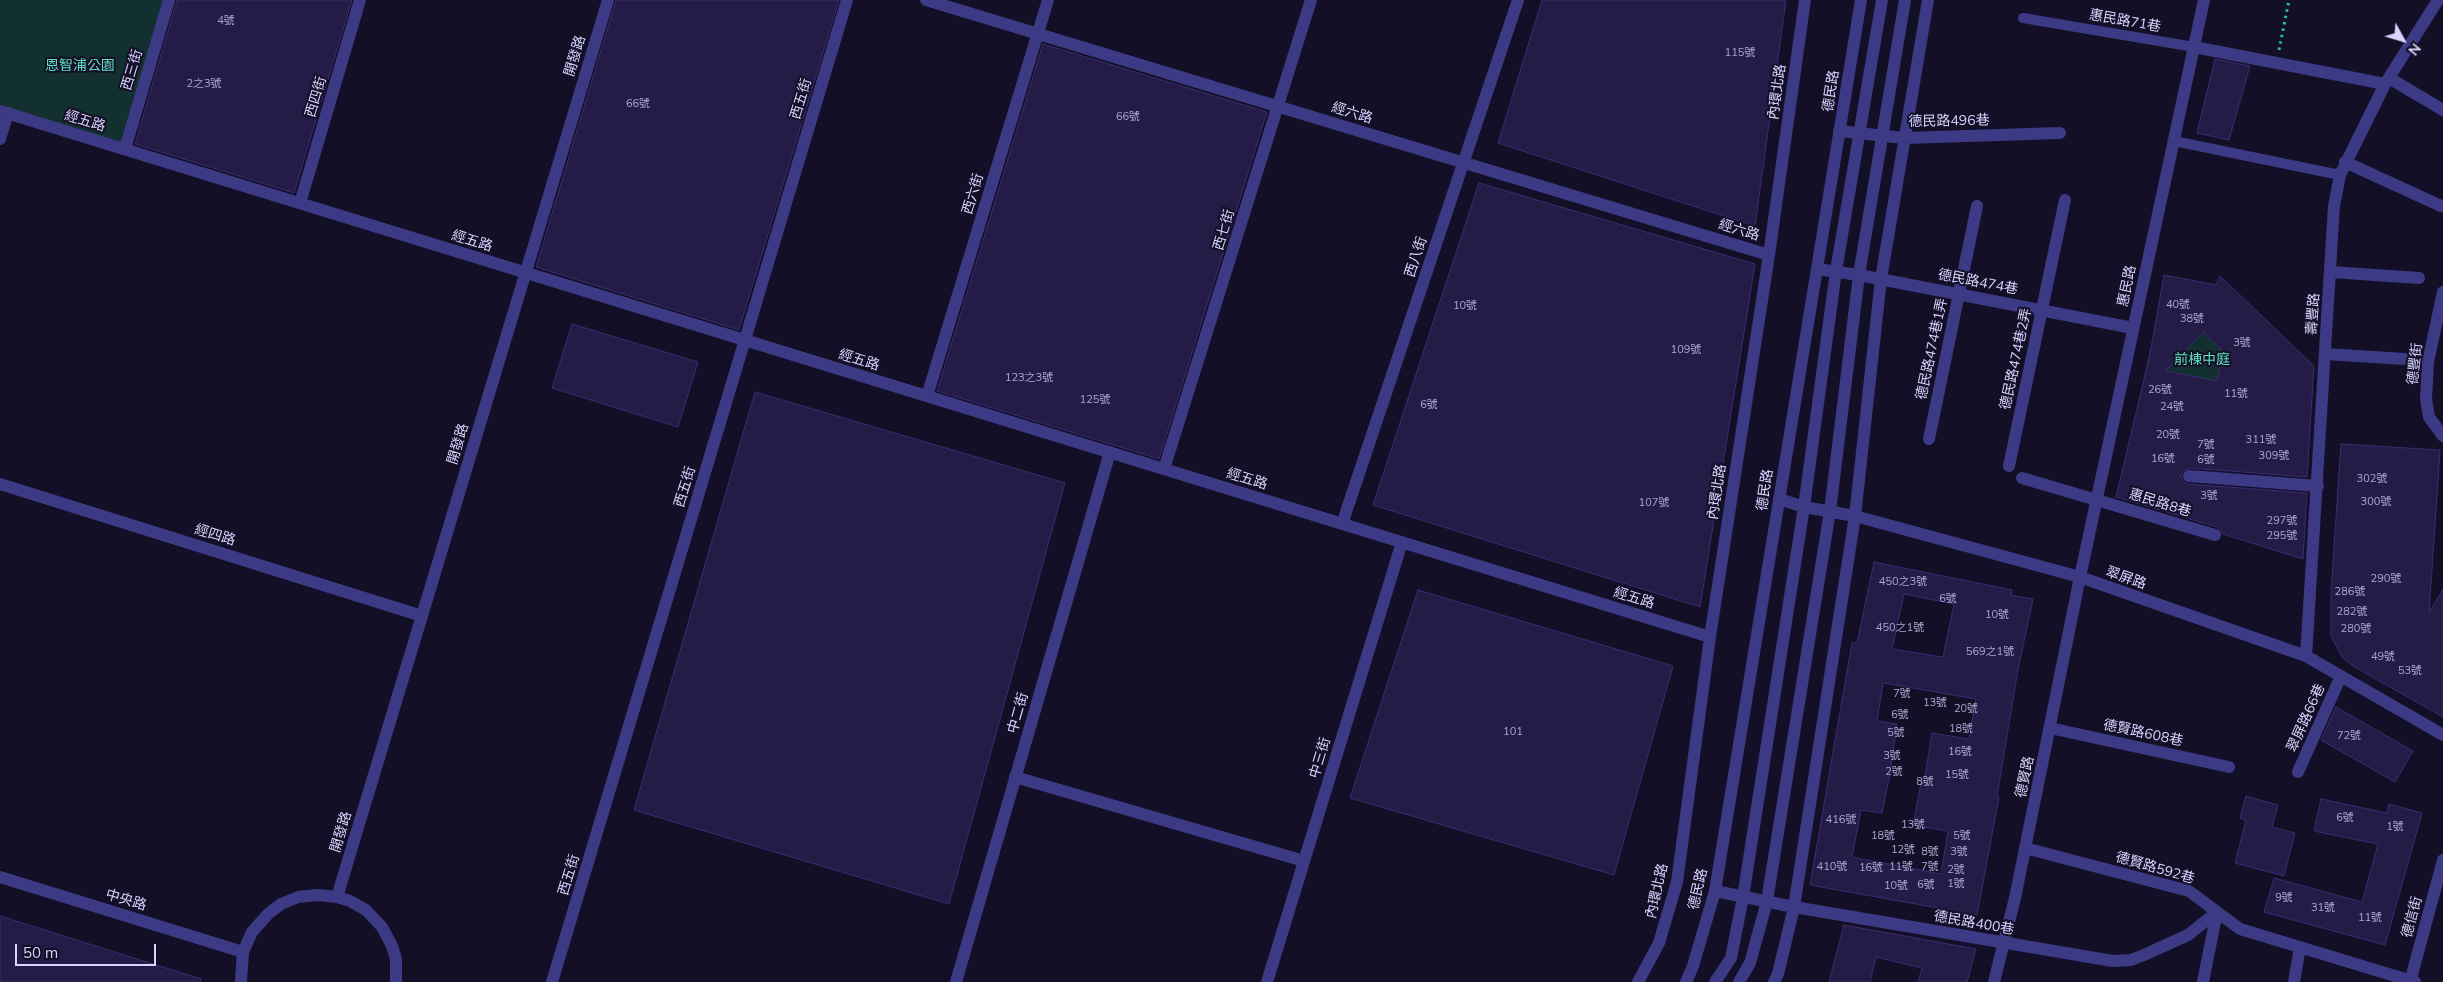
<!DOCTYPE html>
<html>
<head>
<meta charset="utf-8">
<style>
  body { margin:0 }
  #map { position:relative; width:2443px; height:982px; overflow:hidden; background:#130f26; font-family:Mulish,sans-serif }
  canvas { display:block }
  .north { position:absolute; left:2378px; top:15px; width:50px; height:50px; -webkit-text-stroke:4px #130f26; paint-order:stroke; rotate:129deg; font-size:14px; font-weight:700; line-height:20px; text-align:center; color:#d9d4ff }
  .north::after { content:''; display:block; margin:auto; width:18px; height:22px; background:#d9d4ff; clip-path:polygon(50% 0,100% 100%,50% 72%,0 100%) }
  .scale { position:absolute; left:15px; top:944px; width:141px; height:22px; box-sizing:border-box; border:2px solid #d9d4ff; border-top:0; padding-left:6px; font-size:15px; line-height:18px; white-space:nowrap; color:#d9d4ff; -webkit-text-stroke:4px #130f26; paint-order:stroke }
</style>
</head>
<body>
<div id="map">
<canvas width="2443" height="982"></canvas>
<div class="north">N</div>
<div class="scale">50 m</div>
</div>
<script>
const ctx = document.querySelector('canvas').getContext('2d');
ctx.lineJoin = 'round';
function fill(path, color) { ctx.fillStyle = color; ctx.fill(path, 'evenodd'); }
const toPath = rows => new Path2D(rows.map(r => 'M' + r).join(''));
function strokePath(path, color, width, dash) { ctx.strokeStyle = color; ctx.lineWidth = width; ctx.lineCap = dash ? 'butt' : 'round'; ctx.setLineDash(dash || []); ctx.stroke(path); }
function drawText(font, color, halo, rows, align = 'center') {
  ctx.font = font + ' Mulish,"Noto Sans TC",sans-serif'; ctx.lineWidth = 4; ctx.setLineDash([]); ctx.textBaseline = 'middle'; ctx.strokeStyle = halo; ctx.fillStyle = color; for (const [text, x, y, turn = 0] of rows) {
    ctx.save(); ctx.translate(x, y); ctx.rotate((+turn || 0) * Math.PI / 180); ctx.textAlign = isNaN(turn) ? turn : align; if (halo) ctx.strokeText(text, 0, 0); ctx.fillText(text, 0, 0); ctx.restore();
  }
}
const green = toPath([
  [0,0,169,0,125,149,0,111],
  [2203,332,2223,351,2214,392,2193,376,2146,367,2150,350,2181,355]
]);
const building = toPath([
  [177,0,352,0,294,193,135,144,177,0],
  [616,0,839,0,739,330,536,267,616,0],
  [1542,0,1786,0,1755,226,1498,143,1542,0],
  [1043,44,1267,112,1159,459,937,391,1043,44],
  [2215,59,2250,66,2229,140,2197,133,2215,59],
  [1479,183,1755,264,1700,607,1373,505,1479,183],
  [2164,275,2216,285,2220,276,2314,366,2307,477,2190,468,2183,471,2181,476,2184,482,2188,484,2307,493,2303,559,2223,534,2217,527,2116,497,2150,354,2164,275],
  [2203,332,2223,351,2217,381,2165,371,2203,332],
  [572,324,698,362,678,427,552,388,572,324],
  [755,392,1065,483,949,904,634,810,755,392],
  [2341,444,2440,450,2429,613,2443,589,2443,717,2353,666,2342,657,2331,636,2331,593,2341,444],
  [1874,562,2012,590,2011,595,2033,599,2018,669,1997,796,1999,797,1977,915,1810,885,1852,643,1857,643,1874,562],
  [1904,594,1954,604,1943,657,1892,649,1904,594],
  [1883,683,1976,699,1969,739,1932,733,1924,783,1921,783,1913,825,1948,831,1941,874,1852,857,1861,810,1882,813,1889,779,1897,724,1877,721,1883,683],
  [1418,590,1673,666,1614,875,1350,798,1418,590],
  [2336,707,2413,751,2395,782,2321,740,2336,707],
  [2246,796,2278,805,2272,827,2295,833,2284,876,2235,863,2246,820,2240,818,2246,796],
  [2321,799,2387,813,2389,804,2422,813,2385,945,2264,912,2274,878,2362,902,2378,844,2314,831,2321,799],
  [0,916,201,979,200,982,0,982,0,916],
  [1844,925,1976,949,1967,982,1918,982,1922,968,1876,957,1870,982,1829,982,1844,925]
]);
const path = toPath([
  [2279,50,2289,0]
]);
const service = toPath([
  [2023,18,2194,47],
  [2174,141,2340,175]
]);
const minor = toPath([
  [926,0,1769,255],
  [2194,47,2385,84],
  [2389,78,2443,110],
  [0,111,1710,637],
  [1839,131,1904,138,2060,133],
  [0,139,8,113],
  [125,149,169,0],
  [2345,162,2441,206],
  [300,203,360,0],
  [1817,269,1859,275,2133,328],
  [2331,272,2419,278],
  [2443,292,2428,362,2426,399,2429,417,2443,436],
  [2325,354,2405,359],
  [927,396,1048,0],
  [1929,439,1977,206],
  [2009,466,2065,200],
  [1164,469,1311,0],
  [2189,476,2318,486],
  [2022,478,2215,535],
  [0,484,422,616],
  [1779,499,1804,507,1855,516,2080,577,2306,656,2443,735],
  [1342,524,1518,0],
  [2306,656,2334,206,2340,175,2385,84,2438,0],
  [2050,728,2229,767],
  [2298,772,2341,676],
  [1015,777,1304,861],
  [2025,848,2189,891,2240,929,2415,982],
  [1715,891,1794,907,2113,961,2131,960,2144,955,2188,935,2217,912],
  [552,982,847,0],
  [956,982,1110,452],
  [1267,982,1402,542],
  [1638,982,1659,943,1677,882,1710,637,1769,255,1805,0],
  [1686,982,1693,966,1715,891,1861,0],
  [1774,982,1778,974,1794,907,1855,516,1881,279,1928,0],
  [1994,982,2015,898,2080,577,2204,0],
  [2203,982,2217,912],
  [2294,982,2300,947],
  [2410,982,2443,860]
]);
const tertiary = toPath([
  [0,877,243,952],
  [337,897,608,0],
  [241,982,243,952,252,932,268,914,281,904,298,897,317,895,337,897,350,901,366,910,382,927,392,946,396,959,396,982],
  [1715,982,1731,958,1743,897,1804,507,1836,271,1882,0],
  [1739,982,1750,963,1767,901,1830,511,1859,275,1905,0]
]);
const numberNames = [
  ["4號",226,21],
  ["115號",1740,53],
  ["2之3號",204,84],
  ["66號",638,104],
  ["66號",1128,117],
  ["40號",2178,305],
  ["10號",1465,306],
  ["38號",2192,319],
  ["3號",2242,343],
  ["109號",1686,350],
  ["123之3號",1029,378],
  ["26號",2160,390],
  ["11號",2236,394],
  ["125號",1095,400],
  ["6號",1429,405],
  ["24號",2172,407],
  ["20號",2168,435],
  ["311號",2261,440],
  ["7號",2206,445],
  ["309號",2274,456],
  ["16號",2163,459],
  ["6號",2206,460],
  ["302號",2372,479],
  ["3號",2209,496],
  ["300號",2376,502],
  ["107號",1654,503],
  ["297號",2282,521],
  ["295號",2282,536],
  ["290號",2386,579],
  ["450之3號",1903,582],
  ["286號",2350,592],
  ["6號",1948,599],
  ["282號",2352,612],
  ["10號",1997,615],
  ["450之1號",1900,628],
  ["280號",2356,629],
  ["569之1號",1990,652],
  ["49號",2383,657],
  ["53號",2410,671],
  ["7號",1902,694],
  ["13號",1935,703],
  ["20號",1966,709],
  ["6號",1900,715],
  ["18號",1961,729],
  ["101",1513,732],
  ["5號",1896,733],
  ["72號",2349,736],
  ["16號",1960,752],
  ["3號",1892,756],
  ["2號",1894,772],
  ["15號",1957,775],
  ["8號",1925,782],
  ["6號",2345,818],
  ["416號",1841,820],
  ["13號",1913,825],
  ["1號",2395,827],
  ["18號",1883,836],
  ["5號",1962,836],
  ["12號",1903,850],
  ["8號",1930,852],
  ["3號",1959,852],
  ["410號",1832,867],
  ["11號",1901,867],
  ["7號",1930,867],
  ["16號",1871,868],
  ["2號",1956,870],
  ["1號",1956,884],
  ["6號",1926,885],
  ["10號",1896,886],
  ["9號",2284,898],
  ["31號",2323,908],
  ["11號",2370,918]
];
const streetNames = [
  ["惠民路71巷",2125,21,10],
  ["開發路",575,56,-73],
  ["西三街",132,70,-73],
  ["德民路",1831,91,-81],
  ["內環北路",1777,92,-82],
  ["西四街",316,97,-73],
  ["西五街",801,99,-73],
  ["經六路",1352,113,17],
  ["經五路",85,121,17],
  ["德民路496巷",1949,121,-1],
  ["西六街",973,194,-73],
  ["西七街",1224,230,-73],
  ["經六路",1739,230,17],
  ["經五路",472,241,17],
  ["西八街",1416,257,-72],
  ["德民路474巷",1978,282,11],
  ["惠民路",2127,286,-78],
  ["壽豐路",2313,314,-86],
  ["德民路474巷1弄",1932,349,-78],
  ["德民路474巷2弄",2016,359,-78],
  ["經五路",859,360,17],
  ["德豐街",2415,364,-83],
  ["開發路",458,444,-73],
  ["經五路",1247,479,17],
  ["西五街",685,487,-73],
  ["德民路",1765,490,-81],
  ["內環北路",1717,492,-81],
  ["惠民路8巷",2160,503,17],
  ["經四路",215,535,17],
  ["翠屏路",2126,578,19],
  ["經五路",1634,598,17],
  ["中二街",1018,713,-74],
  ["翠屏路66巷",2306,718,-66],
  ["德賢路608巷",2143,733,12],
  ["中三街",1320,758,-73],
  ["德賢路",2025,777,-78],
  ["開發路",341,832,-73],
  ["德賢路592巷",2155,868,16],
  ["西五街",569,875,-73],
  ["德民路",1698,889,-77],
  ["內環北路",1657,891,-77],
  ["中央路",126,900,17],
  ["德信街",2412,917,-75],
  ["德民路400巷",1974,923,10]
];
const parkNames = [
  ["恩智浦公園",80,66],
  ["前棟中庭",2202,360]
];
fill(green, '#12302f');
fill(building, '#241b47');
strokePath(building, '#3b2d73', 1);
strokePath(path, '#2fb8b0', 3, [2.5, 4]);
strokePath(service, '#3d3a85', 10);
strokePath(minor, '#3d3a85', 12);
strokePath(tertiary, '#3d3a85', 12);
drawText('11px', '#aca6d1', null, numberNames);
drawText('14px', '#d9d4ff', '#130f26', streetNames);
drawText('14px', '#5fe0c0', '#130f26', parkNames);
</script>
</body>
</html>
